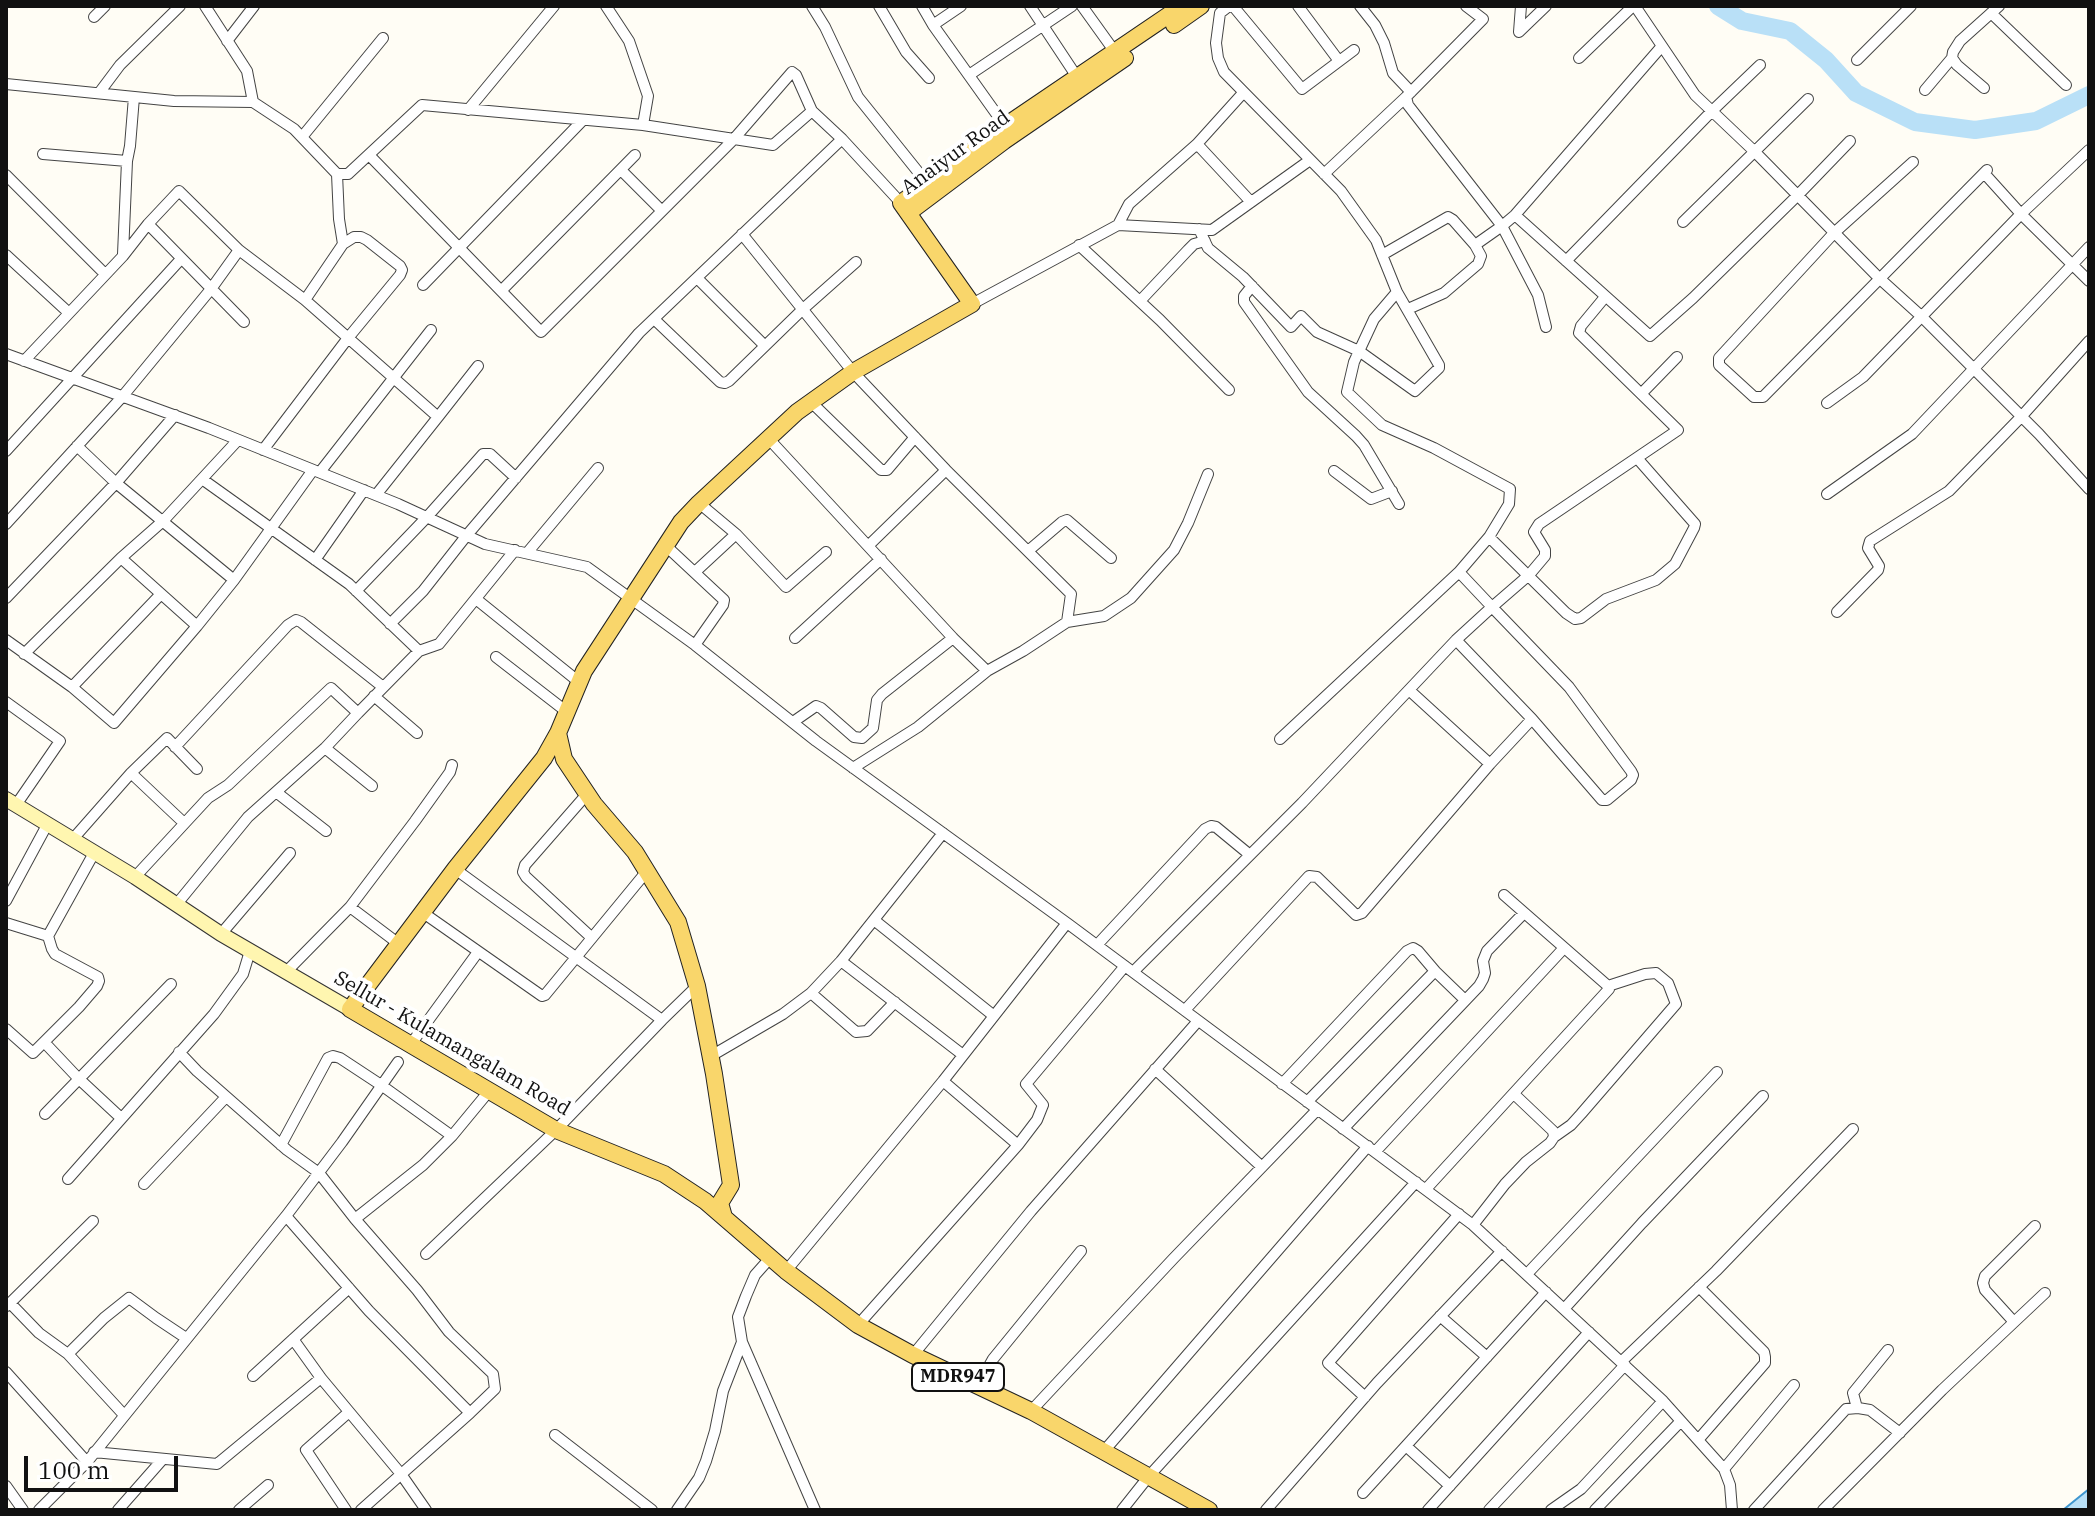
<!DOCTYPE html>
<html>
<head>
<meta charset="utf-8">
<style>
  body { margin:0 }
  #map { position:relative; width:2095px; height:1516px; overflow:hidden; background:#fffdf5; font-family:"IBM Plex Serif",serif }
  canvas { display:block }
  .frame { position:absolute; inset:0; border:8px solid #111; pointer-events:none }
  .scale { position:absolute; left:24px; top:1456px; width:154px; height:36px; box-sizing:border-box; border:4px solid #111; border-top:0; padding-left:10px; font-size:24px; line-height:28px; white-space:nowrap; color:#111; -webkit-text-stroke:6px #fff; paint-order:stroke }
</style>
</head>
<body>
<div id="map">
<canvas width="2095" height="1516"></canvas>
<div class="frame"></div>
<div class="scale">100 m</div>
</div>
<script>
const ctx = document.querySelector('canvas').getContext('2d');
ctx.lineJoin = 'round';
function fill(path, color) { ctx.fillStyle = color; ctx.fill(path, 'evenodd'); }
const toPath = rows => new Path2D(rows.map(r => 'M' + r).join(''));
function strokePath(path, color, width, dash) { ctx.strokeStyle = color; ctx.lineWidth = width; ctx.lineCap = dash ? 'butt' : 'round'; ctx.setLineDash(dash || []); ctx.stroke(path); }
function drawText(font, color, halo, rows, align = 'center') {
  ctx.font = font + ' "IBM Plex Serif",serif'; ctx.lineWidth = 8; ctx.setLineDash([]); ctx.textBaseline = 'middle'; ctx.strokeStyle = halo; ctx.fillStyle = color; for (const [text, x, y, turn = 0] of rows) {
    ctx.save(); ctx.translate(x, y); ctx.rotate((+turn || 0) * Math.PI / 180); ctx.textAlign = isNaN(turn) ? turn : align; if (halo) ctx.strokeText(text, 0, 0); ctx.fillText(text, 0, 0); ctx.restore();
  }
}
const water = toPath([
  [2089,1489,2089,1510,2063,1510,2089,1489]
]);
const river = toPath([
  [1718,6,1742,21,1790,31,1826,60,1856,93,1915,122,1975,130,2036,121,2089,95]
]);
const minor = toPath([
  [205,6,247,71,253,102],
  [606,6,629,41,648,96,643,125],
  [812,6,825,27,858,97,927,183],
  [879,6,906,52,929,78],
  [922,6,933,25,1005,126],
  [1030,6,1077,77],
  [1082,6,1115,52],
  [1233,6,1302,89,1354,50],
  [1298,6,1339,61],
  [1360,6,1375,25,1384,43,1393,73,1411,92],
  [1521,6,1519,32,1546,6],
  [1635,6,1695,95,1754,151,1879,278,1921,316,2039,434,2089,489],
  [1991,13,2066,85],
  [94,17,105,6],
  [933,25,961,6],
  [227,41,254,6],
  [1579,58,1633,6],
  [1857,60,1911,6],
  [969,75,1072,6],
  [6,84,174,101,253,102,294,129,337,174,348,174,422,105,643,125,773,145,812,111,842,139,901,203],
  [1984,88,1957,65,1952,58,1953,52,1960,41,1999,6],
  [1925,90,1952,58],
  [99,93,120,65,180,6],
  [1406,97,1408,105,1502,226,1538,295,1546,327],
  [468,110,554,6],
  [302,137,383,38],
  [1197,144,1251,202],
  [43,154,127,161],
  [369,155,541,332,733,140,792,72,796,75,812,111],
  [1913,162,1834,233,1719,358,1719,365,1754,397,1763,397,1987,170],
  [621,170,662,211],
  [1984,173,2021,214,2089,281],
  [1324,174,1406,97,1483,19,1466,6],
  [6,175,105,274],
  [1515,215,1650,336,1693,298,1797,196,1850,141],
  [1683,222,1808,99],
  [148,224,179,191,239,250,305,300,438,417,376,495],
  [1118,225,1129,204,1197,144,1243,93],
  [1199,229,1208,248,1243,277,1291,327,1301,316,1317,332,1359,351,1415,391,1439,368,1439,365,1397,292],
  [742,234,853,372,946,470,1071,594,1067,622],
  [1079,245,1160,320,1229,390],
  [123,254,127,161,130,146,134,97],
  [6,255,69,313],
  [1382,255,1448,217,1453,220,1475,245,1502,226,1515,215,1662,46],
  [1566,261,1712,111,1760,65],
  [697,278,765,346],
  [423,285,582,121],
  [1252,286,1244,296,1244,302,1308,392,1356,436,1364,445,1399,504],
  [501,291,635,155],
  [305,300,343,244,339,219,337,174],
  [1140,301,1188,250,1194,244,1205,241],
  [972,304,1118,225,1212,230,1310,160],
  [1408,309,1444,293,1478,264,1481,256,1475,245],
  [654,319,720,382,725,383,729,381,803,309,856,262],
  [6,354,209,428,398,504,485,544,587,567,695,645,816,741,1067,923,943,1081,786,1271],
  [24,361,123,256,148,224,244,322],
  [1642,393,1677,357],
  [811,402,881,470,887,470,915,437],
  [1827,403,1863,377,2021,214,2089,150],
  [438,417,478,366],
  [768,438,953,638,987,671],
  [77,446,116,483,234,580],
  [263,450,348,338,400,275,402,270,400,266,367,240,361,237,354,237,343,244],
  [6,451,181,259],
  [1334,471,1371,499,1392,491],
  [320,472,431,330],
  [202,479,349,584,419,651],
  [1827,494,1912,434,2089,247],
  [699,503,736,534,786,587,826,552],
  [6,524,122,397,211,289,239,250],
  [1489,537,1566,613,1575,619,1581,618,1606,599,1656,580,1675,564,1694,528,1695,524,1637,458],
  [665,545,724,600,723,605,695,645],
  [868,546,946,470],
  [1028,551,1062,522,1067,520,1111,558],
  [527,553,598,468],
  [315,560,364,490],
  [695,572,736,534],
  [356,591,427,517,483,454,490,454,516,478],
  [6,598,116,483,175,415],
  [476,599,579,682],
  [1837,612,1878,570,1879,566,1868,548,1870,541,1949,491,2021,417,2089,341],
  [390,624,423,591,467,535,639,333,842,139],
  [197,626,234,580,313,470],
  [795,638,881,559],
  [6,640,72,687,114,723,197,626,121,558,163,521,238,440],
  [1456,640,1532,719,1602,800,1607,800,1631,780,1633,775,1631,771,1569,687,1492,607,1529,575,1545,556,1545,550,1534,532,1539,524,1678,430,1579,333,1581,326,1605,297],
  [24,654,121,558],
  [496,657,567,712],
  [72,687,161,594],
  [1409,690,1490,764],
  [374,696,417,733],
  [6,702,60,741,16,805],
  [793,722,816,706,821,708,854,737,862,738,873,728,877,700,882,694,953,638],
  [1280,739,1459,572],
  [175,747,288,625,296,620,301,622,383,687],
  [325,748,372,786],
  [853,768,918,727,987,671,1023,651,1067,622,1104,616,1131,598,1174,550,1188,523,1208,474],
  [131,773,184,823],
  [276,792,326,831],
  [587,794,525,865,523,872,526,877,592,938],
  [72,840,131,773,167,738,197,769],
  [455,869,662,1020],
  [135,877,208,798,228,785,331,688,358,713,419,651,439,644,515,550],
  [6,901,47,825],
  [176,905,248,817,325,748,358,713],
  [422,912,542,996,545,995,647,871],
  [874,920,994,1016],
  [6,923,48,936,94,853],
  [1067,923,1473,1225,1663,1401,1724,1469,1730,1485,1732,1510],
  [221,934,290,853],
  [48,936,52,949,55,954,98,977,99,981,97,986,79,1007,44,1042,78,1078,121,1118],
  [399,944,350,907,415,821,450,772,452,765],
  [1097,945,1205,829,1211,826,1216,827,1250,855],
  [841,961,963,1055],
  [287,971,350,907],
  [1133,972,1302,803,1456,640,1492,607,1459,572,1489,537,1509,504,1510,489,1434,448,1382,425,1347,392,1354,362,1374,319,1397,292,1376,240,1341,191,1224,72,1218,58,1216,43,1220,13,1229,6],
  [811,993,856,1032,867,1031,895,1002],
  [1185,1010,1309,876,1317,877,1356,915,1362,913,1490,764,1532,719],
  [6,1029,33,1053,44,1042],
  [411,1044,478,952],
  [179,1052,197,1071,287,1150,319,1173,355,1219,417,1290,449,1332,493,1374,495,1389,470,1413],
  [711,1056,783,1014,811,993,841,961,943,833],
  [1155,1069,1262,1167],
  [1282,1084,1407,951,1413,948,1418,951,1435,971],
  [1307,1102,1435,971,1465,1000],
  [45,1114,171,984],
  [1343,1129,1479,986,1483,979,1485,973,1483,961,1487,951,1524,913],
  [1554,1137,1571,1125,1581,1114,1676,1004,1668,983,1656,973,1645,974,1608,986],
  [281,1145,328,1058,333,1056,340,1058,381,1085,452,1136],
  [1018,1145,1037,1120,1043,1105,1026,1084,1125,966],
  [1375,1152,1564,948],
  [68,1179,214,1014,243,974,250,951],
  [144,1184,226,1097],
  [1426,1189,1609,989,1608,986,1504,895],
  [286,1216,369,1311,470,1413,361,1510],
  [355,1219,423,1165,452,1136,490,1090],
  [1473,1225,1505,1184,1526,1162,1550,1143,1554,1137,1553,1131,1514,1094],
  [426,1254,556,1130,662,1020,697,986],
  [1527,1274,1717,1072],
  [10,1303,39,1333,68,1354,104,1318,129,1298,156,1318,186,1338],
  [7,1306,93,1221],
  [1564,1309,1642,1223,1763,1096],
  [1440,1316,1487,1357],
  [2014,1322,1985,1290,1983,1283,1985,1276,2035,1226],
  [858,1325,1018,1145,943,1081],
  [293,1339,321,1378],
  [742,1342,815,1510],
  [68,1354,124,1415],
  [913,1355,1031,1211,1198,1021],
  [1621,1362,1716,1271,1853,1129],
  [6,1372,87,1462],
  [253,1376,349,1288],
  [978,1386,993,1359,1081,1251],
  [1365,1397,1328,1363,1459,1214],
  [1857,1408,1853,1393,1888,1350],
  [1031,1411,1173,1259,1317,1110],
  [555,1435,652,1510],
  [1698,1440,1765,1363,1765,1357,1764,1352,1699,1287],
  [1406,1446,1450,1486],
  [1104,1451,1368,1146],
  [94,1452,217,1464,321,1378,401,1474,426,1510],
  [1724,1469,1794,1385],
  [6,1486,23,1510],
  [1363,1493,1546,1292],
  [39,1510,87,1462,286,1216,342,1142,398,1062],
  [118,1510,162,1460],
  [239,1510,268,1485],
  [346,1510,306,1450,349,1412],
  [677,1510,699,1478,706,1461,715,1431,723,1391,742,1342,738,1317,746,1296,755,1275,771,1257],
  [1122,1510,1149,1476,1416,1182],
  [1266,1510,1377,1383,1502,1251],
  [1428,1510,1589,1332],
  [1489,1510,1625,1365],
  [1551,1510,1581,1489,1663,1401],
  [1595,1510,1681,1421],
  [1754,1510,1846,1409,1858,1408,1870,1410,1900,1433],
  [1823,1510,1942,1390,2045,1293]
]);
const secondary = toPath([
  [6,799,135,877,221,934,350,1009]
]);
const primary = toPath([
  [1182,6,1005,126,901,203,972,304,853,372,797,412,699,503,681,522,584,671,558,733,544,758,455,869,350,1009,556,1130,664,1174,705,1201,786,1271,858,1325,913,1355,1031,1411,1209,1510],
  [1174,25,1201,6],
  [908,213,1004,141,1125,58],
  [558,733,564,759,594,804,635,852,678,922,697,986,714,1074,731,1185,720,1203,724,1217]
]);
const shields = [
  [958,1377,92]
];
const shieldNames = [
  ["MDR947",958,1377]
];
const streetNames = [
  ["Anaiyur Road",956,153,-36],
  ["Sellur - Kulamangalam Road",452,1044,30]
];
fill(water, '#b9e0f7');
strokePath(water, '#3f96cf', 2);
strokePath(river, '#b9e0f7', 18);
strokePath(minor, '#444', 12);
strokePath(secondary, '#333', 16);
strokePath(primary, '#222', 18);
strokePath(minor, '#fff', 10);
strokePath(secondary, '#fff6b0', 14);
strokePath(primary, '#f9d66b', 16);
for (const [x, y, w] of shields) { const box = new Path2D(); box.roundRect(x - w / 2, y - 14, w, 28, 6); ctx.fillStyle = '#fff'; ctx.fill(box); strokePath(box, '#111', 2); }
drawText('bold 18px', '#111', null, shieldNames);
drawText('20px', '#111', '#fff', streetNames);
</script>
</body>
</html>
